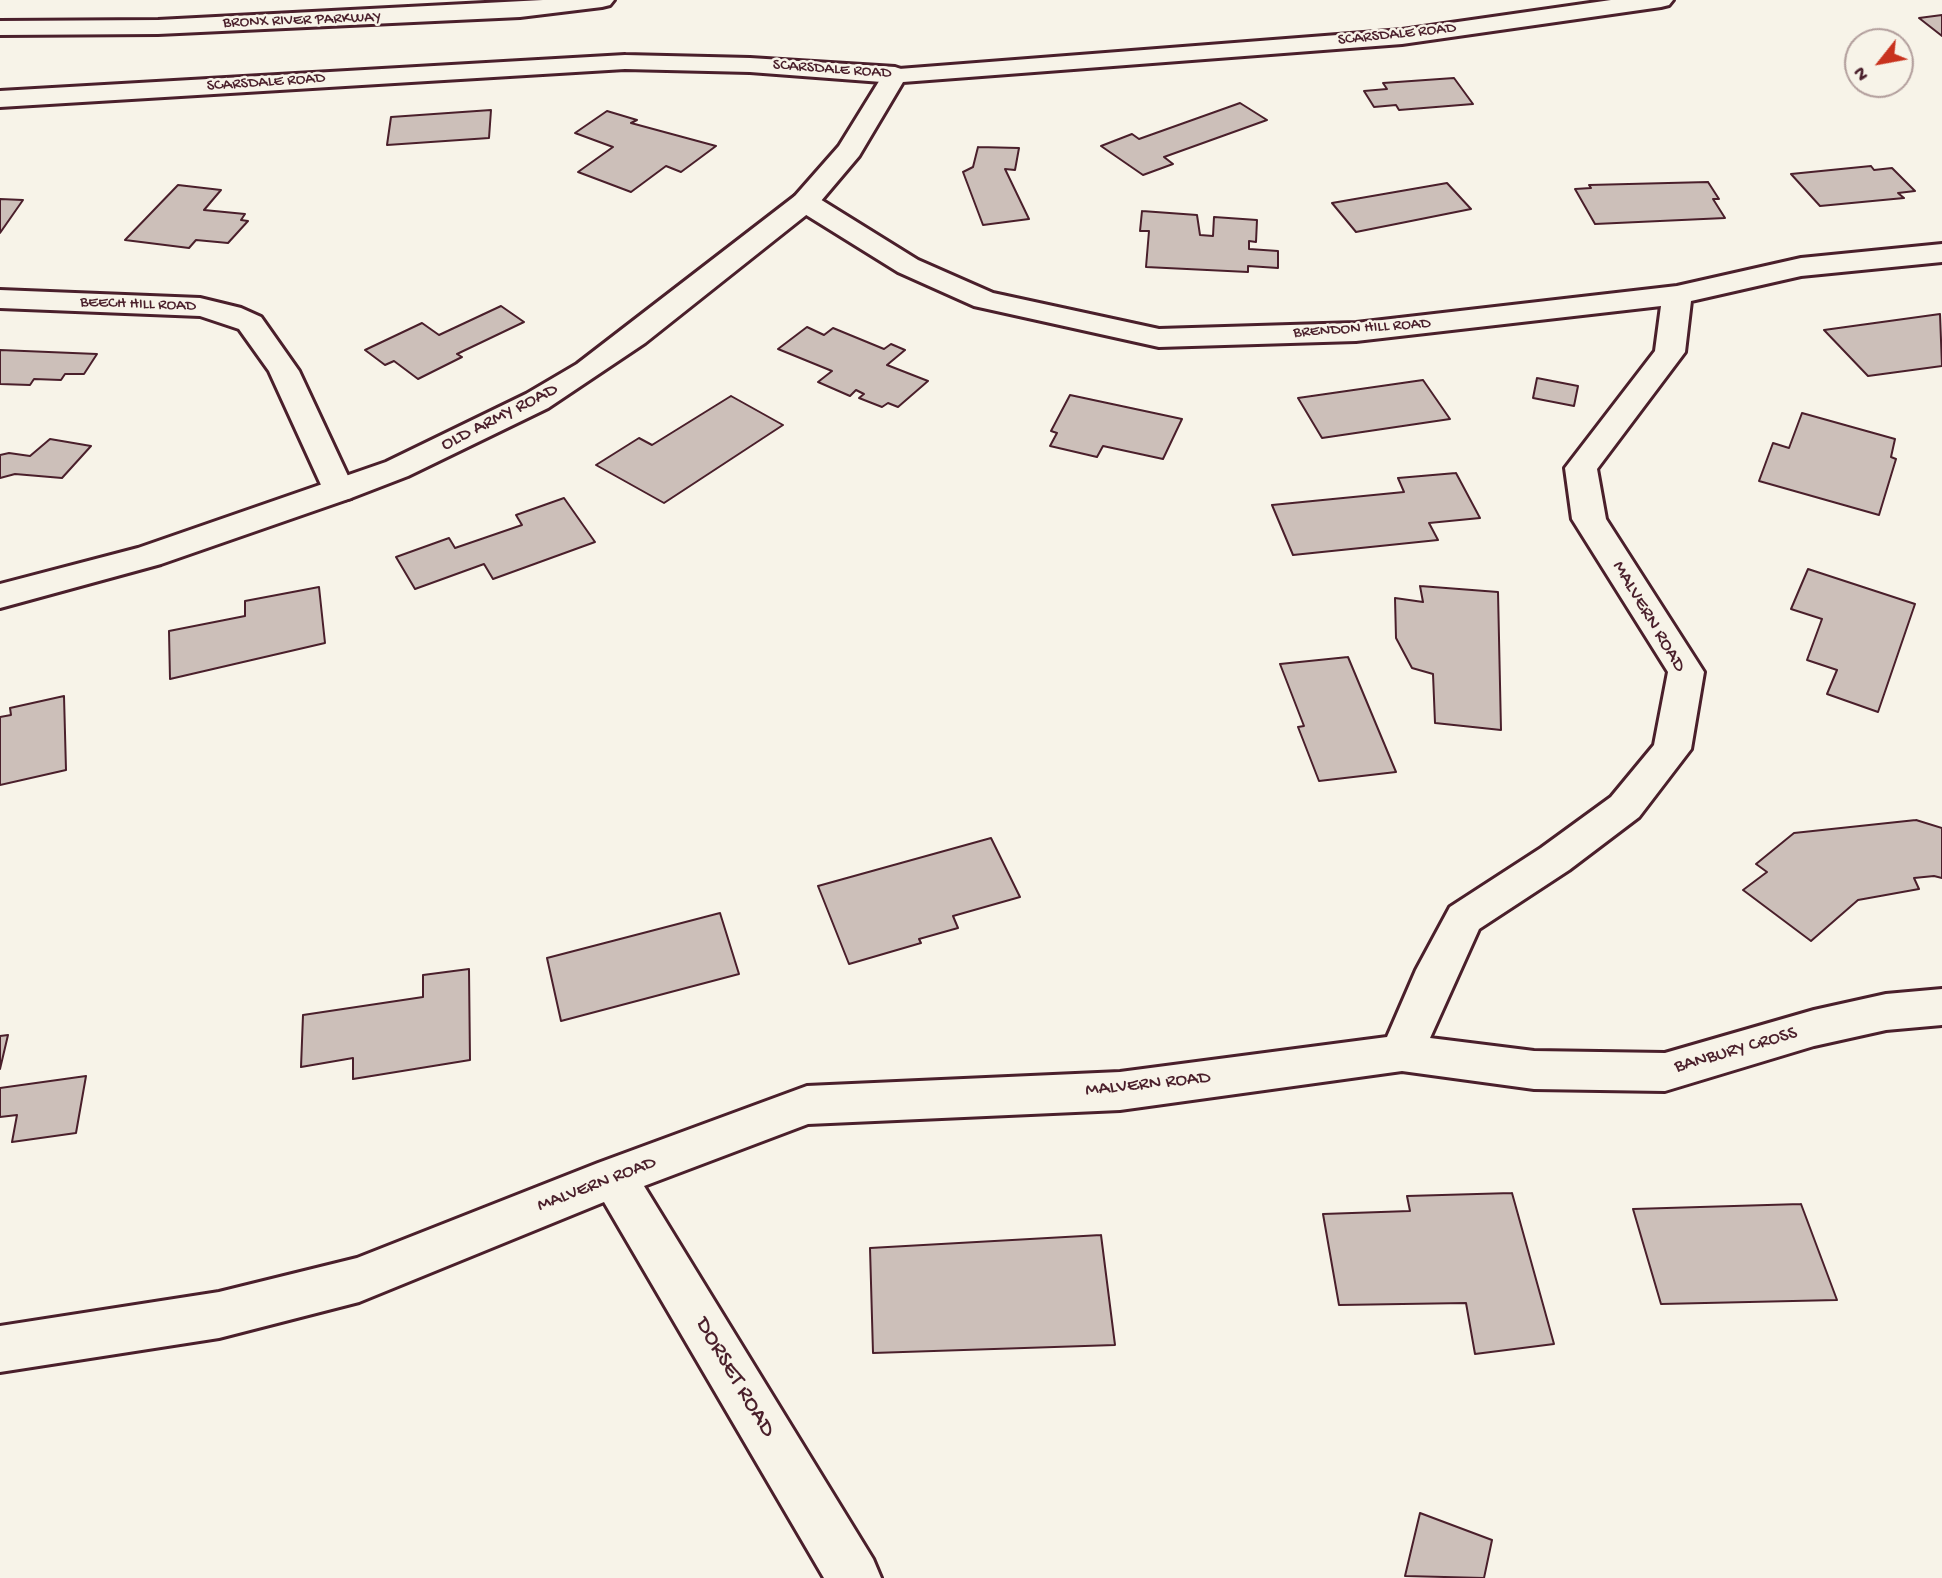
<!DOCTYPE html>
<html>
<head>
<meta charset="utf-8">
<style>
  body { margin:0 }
  #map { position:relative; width:1942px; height:1578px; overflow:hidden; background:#f7f3e8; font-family:"Gochi Hand",sans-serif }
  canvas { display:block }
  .north { position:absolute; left:1844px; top:28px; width:70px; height:70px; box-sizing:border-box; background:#f7f3e8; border:2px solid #b29e9c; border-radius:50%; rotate:239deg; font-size:19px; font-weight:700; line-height:28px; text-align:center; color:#4a1f2b }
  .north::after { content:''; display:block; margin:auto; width:24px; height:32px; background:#c8321e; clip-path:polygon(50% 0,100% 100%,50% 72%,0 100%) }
</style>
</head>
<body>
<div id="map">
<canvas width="1942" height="1578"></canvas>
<div class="north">N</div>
</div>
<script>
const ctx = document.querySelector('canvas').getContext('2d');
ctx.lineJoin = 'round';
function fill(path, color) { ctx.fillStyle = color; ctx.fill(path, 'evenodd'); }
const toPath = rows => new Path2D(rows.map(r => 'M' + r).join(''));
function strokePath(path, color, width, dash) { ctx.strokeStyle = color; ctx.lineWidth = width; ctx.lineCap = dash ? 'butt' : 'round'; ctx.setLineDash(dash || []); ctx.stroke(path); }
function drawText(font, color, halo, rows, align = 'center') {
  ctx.font = font + ' "Gochi Hand",sans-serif'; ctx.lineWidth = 5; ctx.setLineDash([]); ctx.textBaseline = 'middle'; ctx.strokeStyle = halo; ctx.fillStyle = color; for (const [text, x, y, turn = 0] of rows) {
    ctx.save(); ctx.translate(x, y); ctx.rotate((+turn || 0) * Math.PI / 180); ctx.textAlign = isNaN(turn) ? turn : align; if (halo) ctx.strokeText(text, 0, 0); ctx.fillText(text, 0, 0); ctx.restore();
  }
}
const building = toPath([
  [1942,15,1942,36,1919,18,1942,15],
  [1454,78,1473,104,1399,110,1396,105,1374,107,1364,91,1387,89,1383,83,1454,78],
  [1240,103,1267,120,1164,157,1173,164,1143,175,1101,146,1132,134,1139,139,1240,103],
  [491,110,489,138,387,145,391,117,491,110],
  [607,111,637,120,631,123,716,146,681,172,666,166,631,192,578,172,613,147,575,133,607,111],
  [978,147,1019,148,1015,170,1005,169,1029,219,983,225,963,172,973,167,978,147],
  [1871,166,1874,170,1892,168,1915,191,1898,193,1904,198,1820,206,1791,174,1871,166],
  [1708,182,1719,199,1713,199,1725,218,1595,224,1575,189,1591,188,1589,185,1708,182],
  [1447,183,1471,209,1356,232,1332,203,1447,183],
  [178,185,221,190,204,210,245,214,241,220,248,221,228,243,196,240,189,248,125,240,178,185],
  [0,199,23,200,0,233,0,199],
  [1142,211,1197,215,1200,235,1213,236,1214,217,1257,220,1256,242,1249,241,1249,249,1278,251,1278,268,1248,266,1248,272,1146,267,1149,231,1140,231,1142,211],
  [501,306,524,322,457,354,462,357,418,379,394,361,385,365,365,350,422,323,439,335,501,306],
  [1940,314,1942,366,1868,376,1824,330,1940,314],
  [807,327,824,335,833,328,884,349,891,344,905,350,887,365,928,381,898,407,888,403,882,407,859,398,864,394,856,390,850,396,818,382,832,371,778,349,807,327],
  [0,350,97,354,84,374,65,374,61,380,34,379,30,385,0,384,0,350],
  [1537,378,1578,386,1574,406,1533,398,1537,378],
  [1423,380,1450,419,1322,438,1298,398,1423,380],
  [1070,395,1182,419,1163,459,1103,446,1097,457,1050,446,1057,433,1051,431,1070,395],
  [731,396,783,425,664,503,596,465,639,438,652,445,731,396],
  [1802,413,1895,439,1891,457,1896,459,1879,515,1759,481,1773,443,1789,448,1802,413],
  [50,439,91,446,62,478,15,474,0,478,0,455,9,453,30,456,50,439],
  [1456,473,1480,518,1429,523,1438,540,1293,555,1272,505,1404,492,1398,478,1456,473],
  [564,498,595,542,493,579,484,564,415,589,396,557,449,538,455,548,522,525,516,515,564,498],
  [1808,569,1915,604,1878,712,1827,694,1837,670,1807,660,1822,619,1791,609,1808,569],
  [1420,586,1498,592,1501,730,1435,723,1433,674,1412,668,1396,638,1395,598,1423,602,1420,586],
  [319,587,325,643,170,679,169,631,245,616,245,601,319,587],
  [1348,657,1396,772,1319,781,1298,727,1304,726,1280,664,1348,657],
  [64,696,66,770,0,785,0,717,11,715,10,708,64,696],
  [1916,820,1942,828,1942,878,1934,876,1914,878,1919,889,1858,900,1811,941,1743,890,1767,872,1756,864,1794,833,1916,820],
  [991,838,1020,897,953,916,958,928,919,939,921,943,849,964,818,886,991,838],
  [720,913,739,974,561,1021,547,958,720,913],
  [469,969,470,1060,353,1079,353,1058,301,1067,303,1015,423,997,423,975,469,969],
  [8,1035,0,1069,0,1036,8,1035],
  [86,1076,76,1133,12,1142,17,1115,0,1117,0,1088,86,1076],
  [1512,1193,1554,1344,1475,1354,1466,1303,1339,1305,1323,1214,1410,1211,1407,1196,1512,1193],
  [1801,1204,1837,1300,1661,1304,1633,1209,1801,1204],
  [1101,1235,1115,1345,873,1353,870,1248,1101,1235],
  [1420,1513,1492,1540,1484,1578,1405,1576,1420,1513]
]);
const street = toPath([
  [625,55,750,58,895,67,904,70,908,75,904,80,895,83,750,72,625,69,0,107,0,91,625,55],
  [805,194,815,196,918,260,993,293,1159,329,1356,323,1677,286,1801,258,1942,244,1942,262,1801,276,1691,301,1685,352,1597,469,1606,519,1704,672,1691,749,1639,817,1569,870,1479,929,1430,1038,1534,1051,1665,1053,1814,1010,1886,994,1942,989,1942,1025,1886,1030,1814,1046,1665,1091,1534,1089,1402,1071,1120,1110,808,1124,644,1186,873,1559,881,1578,824,1578,604,1202,359,1302,219,1338,0,1372,0,1326,219,1292,357,1258,598,1163,807,1086,1120,1072,1387,1037,1416,970,1450,907,1541,848,1611,797,1654,745,1668,672,1572,519,1565,468,1655,351,1661,306,1356,341,1159,347,974,306,898,272,795,208,791,202,795,196,805,194],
  [0,290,200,298,241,308,261,317,299,371,355,491,351,498,339,501,327,498,269,371,239,329,200,316,0,308,0,290]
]);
const secondary = toPath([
  [1611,0,1673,0,1669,5,1661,7,1402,44,903,82,859,156,815,208,645,343,548,408,408,476,351,498,161,564,0,608,0,584,138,548,386,462,526,394,577,364,795,196,839,146,886,70,1402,30,1611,0]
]);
const highway = toPath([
  [543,0,614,0,610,5,602,7,520,17,158,34,0,35,0,21,158,20,543,0]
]);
const farStreetnames = [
  ["BRONX RIVER PARKWAY",302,21,-2],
  ["SCARSDALE ROAD",1397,35,-6],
  ["SCARSDALE ROAD",832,70,4],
  ["SCARSDALE ROAD",266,83,-4],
  ["BEECH HILL ROAD",138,305,2],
  ["BRENDON HILL ROAD",1362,329,-4]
];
const streetNames = [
  ["OLD ARMY ROAD",500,418,-27],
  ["MALVERN ROAD",1648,617,59],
  ["BANBURY CROSS",1736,1051,-16],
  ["MALVERN ROAD",1148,1085,-6],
  ["MALVERN ROAD",597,1185,-21]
];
const nearStreetnames = [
  ["DORSET ROAD",734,1378,59]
];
fill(building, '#ccbfb9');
strokePath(building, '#4a1f2b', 2);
strokePath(street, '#4a1f2b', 6);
strokePath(secondary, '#4a1f2b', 6);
strokePath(highway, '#4a1f2b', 6);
fill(street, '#f7f3e8');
fill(secondary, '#f7f3e8');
fill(highway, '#f7f3e8');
drawText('16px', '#4a1f2b', '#f7f3e8', farStreetnames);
drawText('19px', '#4a1f2b', '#f7f3e8', streetNames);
drawText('23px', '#4a1f2b', '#f7f3e8', nearStreetnames);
</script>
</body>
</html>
